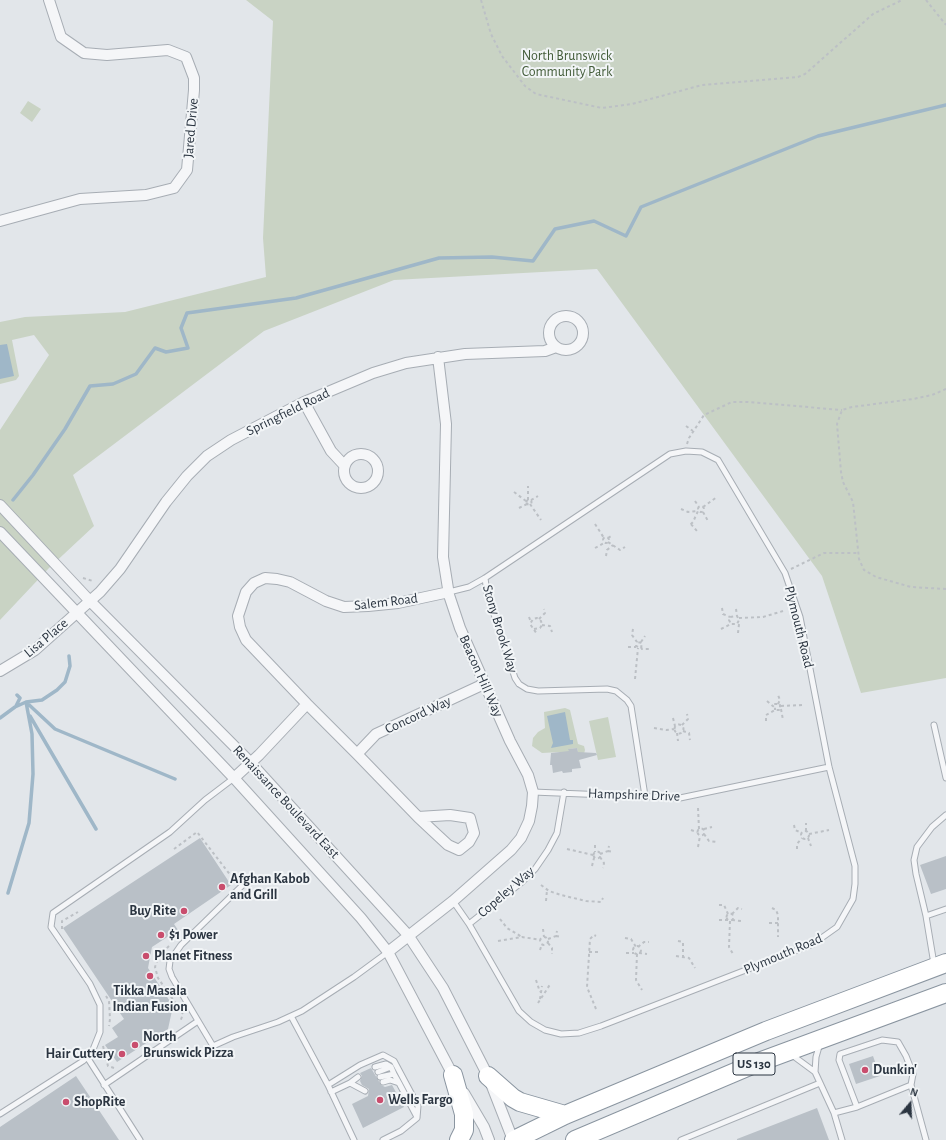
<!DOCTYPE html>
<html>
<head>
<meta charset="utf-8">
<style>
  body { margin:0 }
  #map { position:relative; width:946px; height:1140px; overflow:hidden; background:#e2e6ea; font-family:"Alegreya Sans",sans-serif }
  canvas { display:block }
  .north { position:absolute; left:890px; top:1084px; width:40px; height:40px; -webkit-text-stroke:3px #f2f5f7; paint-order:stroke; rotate:19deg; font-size:11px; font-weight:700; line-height:16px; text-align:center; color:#2b3541 }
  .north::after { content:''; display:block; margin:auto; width:14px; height:18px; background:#2b3541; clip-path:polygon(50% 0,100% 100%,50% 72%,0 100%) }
</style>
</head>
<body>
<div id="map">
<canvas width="946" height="1140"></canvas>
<div class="north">N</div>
</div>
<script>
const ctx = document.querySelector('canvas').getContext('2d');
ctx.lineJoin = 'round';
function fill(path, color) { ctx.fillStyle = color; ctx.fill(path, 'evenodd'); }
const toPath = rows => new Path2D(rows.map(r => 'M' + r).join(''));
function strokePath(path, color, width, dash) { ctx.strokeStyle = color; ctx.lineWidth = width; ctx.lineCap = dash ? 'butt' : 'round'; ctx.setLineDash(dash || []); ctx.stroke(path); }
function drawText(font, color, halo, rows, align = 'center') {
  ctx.font = font + ' "Alegreya Sans",sans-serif'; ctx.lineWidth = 4; ctx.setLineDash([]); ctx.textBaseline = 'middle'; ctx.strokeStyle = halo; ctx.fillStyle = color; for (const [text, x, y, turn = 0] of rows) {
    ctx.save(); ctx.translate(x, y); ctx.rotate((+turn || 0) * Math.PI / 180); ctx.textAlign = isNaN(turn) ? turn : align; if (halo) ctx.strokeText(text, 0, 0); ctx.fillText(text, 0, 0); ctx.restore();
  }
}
const green = toPath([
  [246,0,946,0,946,678,861,693,822,576,597,269,394,280,264,331,73,475,94,526,49,568,0,620,0,430,49,355,34,335,12,340,19,376,16,380,0,384,0,322,25,317,125,312,266,277,263,238,273,21],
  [28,101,41,109,32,122,20,113],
  [565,708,570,710,578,744,584,746,585,750,584,754,578,752,577,748,569,749,569,755,560,752,542,753,532,746,533,738,538,732,545,728,544,712],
  [608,717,616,757,598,760,589,721]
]);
const water = toPath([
  [7,344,14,376,0,379,0,345],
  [565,712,570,740,573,740,573,744,551,748,553,743,547,716]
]);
const stream = toPath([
  [13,500,33,475,65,429,90,386,113,384,136,374,155,348,166,352,188,348,181,328,187,313,296,298,439,258,492,257,533,261,555,229,594,221,626,236,641,207,818,136,946,105],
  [26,702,55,729,175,779],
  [26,702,42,700,57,690,65,682,70,666,69,656],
  [16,706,20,698,17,695],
  [30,716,96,829],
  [0,718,15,707,26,702,32,734,33,774,29,823,8,893]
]);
const building = toPath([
  [577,748,578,752,596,753,597,755,579,760,581,768,572,769,572,772,563,773,562,771,553,773,552,765,550,765,551,753,569,751,568,749],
  [200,838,231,885,174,924,178,930,152,947,148,968,173,1006,168,1029,117,1062,105,1045,118,1037,112,1028,124,1019,63,928],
  [946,856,946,889,931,894,920,865],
  [873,1056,880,1076,856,1084,849,1064],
  [371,1068,381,1085,385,1087,392,1085,404,1107,363,1128,352,1104,368,1096,369,1089,362,1085,360,1081,362,1076,360,1073],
  [76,1076,119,1140,0,1140,0,1127],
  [817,1108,829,1140,737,1140,737,1139]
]);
const path = toPath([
  [481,0,491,34,502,56,525,86,536,94,602,108,632,104,702,85,798,77,805,74,873,14,902,0],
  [926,0,946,25],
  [946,389,932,395,913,399,852,407,842,410,837,424,841,472,843,482,853,502,859,559,864,570,876,577,911,587,946,589],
  [686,426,693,431],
  [687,444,689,438,704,415,732,402,748,402,842,410],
  [514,492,526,501],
  '526.5 502a2.5 2.5 0 1 1 5 0a2.5 2.5 0 1 1-5 0Z',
  [528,500,528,486],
  [531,500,538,496],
  [695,501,699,507],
  [530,504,541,520],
  '698 509a3 3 0 1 1 6 0a3 3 0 1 1-6 0Z',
  [703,507,717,497],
  [519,508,527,504],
  [681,509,688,512,698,511,693,522,689,526],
  [703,512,708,521],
  [595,524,604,538],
  [691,524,697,531],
  '603 540a3 3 0 1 1 6 0a3 3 0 1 1-6 0Z',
  [608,538,613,535],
  [608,542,620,550,625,547],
  [595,548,604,543],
  [606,556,607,550,613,545],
  [791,569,824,553,858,553],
  [83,578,93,581],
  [722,608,723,614,730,617],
  [736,609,737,616],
  [529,617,531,622],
  [739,618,763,617,783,611],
  [539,619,545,613,544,609],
  [542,625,550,626,552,632],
  [534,629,540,628,542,625,541,621,537,618,533,619,530,624,537,634],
  [633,629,632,635,637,642,636,646,641,648,642,643,637,642],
  [721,629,731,624,737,624,739,620,737,616,730,617,729,620,731,624],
  [738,633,739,624],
  [641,642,645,636],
  [628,647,636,647],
  [641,647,642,649,651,649],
  [635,679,638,648],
  [767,701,774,707],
  [778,704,780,700,778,695],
  [781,706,803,705],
  [781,709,783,720],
  [673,718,675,726],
  [766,721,766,715,775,710,780,710,780,704,775,704,775,710],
  '674.5 729a4.5 4.5 0 1 1 9 0a4.5 4.5 0 1 1-9 0Z',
  [682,725,688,719,687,714],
  [654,728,666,730,674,729],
  [683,731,689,733,690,740],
  [677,733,678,741],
  [698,808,699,829],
  [794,825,795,830,802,833],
  '697.5 832a3.5 3.5 0 1 1 7 0a3.5 3.5 0 1 1-7 0Z',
  [704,829,712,827],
  [691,830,697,832],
  [806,831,806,823],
  '801 835a4 4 0 1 1 8 0a4 4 0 1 1-8 0Z',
  [704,834,709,841,717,842],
  [809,834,829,830],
  [808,838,811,846],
  [595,845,595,852],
  [698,847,700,836],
  [174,849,197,832,235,881],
  [567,849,593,855],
  [797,849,797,844,802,838],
  [608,851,613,852],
  '593.5 855a3.5 3.5 0 1 1 7 0a3.5 3.5 0 1 1-7 0Z',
  [600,854,608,851,609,846],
  [600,857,604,863,603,868],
  [592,866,594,858],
  [541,885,549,891,561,895,586,901,601,902,603,898],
  [546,901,547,890],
  [719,905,724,905,728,914],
  [772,908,776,910,778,915,778,937],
  '726.5 917a3.5 3.5 0 1 1 7 0a3.5 3.5 0 1 1-7 0Z',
  [732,914,738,908,742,909],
  [500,919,507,928,522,937],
  [719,920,728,920],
  [732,920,741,921],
  [730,921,729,947,733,954],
  [769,923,778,923],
  [62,929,62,921,78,912],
  [543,929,544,937],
  [556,936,561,937],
  '540 941a4 4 0 1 1 8 0a4 4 0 1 1-8 0Z',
  [625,938,631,939,636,947],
  [548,939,556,936,557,931],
  [498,941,522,937,541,940],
  [678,941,683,942,683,957],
  [548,943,552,948,552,954],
  [169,946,159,956,155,967,158,978,183,1014,180,1022],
  '633 950a4 4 0 1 1 8 0a4 4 0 1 1-8 0Z',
  [638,947,644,942,649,942],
  [540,950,542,944],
  [589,952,598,952],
  [626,953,634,953],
  [639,953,647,954],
  [637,954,636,980,642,990],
  [676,956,689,958,695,968],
  [536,980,540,992],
  [106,996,109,1001,110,1019,109,1026],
  [540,999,542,986],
  [538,1003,551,983],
  [596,1009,587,987,590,939,594,935,596,936],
  [103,1046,108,1066,114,1068]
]);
const lane = toPath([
  [485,578,487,593,515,678,519,684,527,689,538,691,607,689,616,691,627,700,631,706,645,796],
  [449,592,469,587,485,578,670,454,686,451,702,452,718,460,785,573,800,617,829,767,855,866,855,884,853,899,837,927,813,944,601,1026,579,1033,561,1034,545,1030,531,1022,519,1011,469,924,453,901],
  [934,725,946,778],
  [533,792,680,798,829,767],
  [251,877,181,945,170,961,169,969,172,977,213,1046,233,1037,278,1022,302,1011,354,977,388,952],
  [926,916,916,874,914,860,917,847,932,827,946,815],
  [469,924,522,882,535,869,548,850,557,833,564,792],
  [934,964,926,916,946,909],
  [291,1016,328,1085,354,1140],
  [820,1043,816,1057,815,1072,834,1113],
  [792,1055,815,1072],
  [87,1057,140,1140],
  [375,1067,386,1064,391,1067],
  [378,1072,391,1067,394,1074],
  [380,1077,394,1074,399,1083],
  [383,1082,390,1080,399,1083,417,1117],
  [350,1083,358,1077],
  [104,1085,198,1021],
  [328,1085,360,1065,383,1055,394,1061,418,1106,417,1118,401,1131,383,1140],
  [331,1092,350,1083,365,1091],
  [857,1107,839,1060,840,1054,882,1040,898,1042,906,1056,913,1074,911,1085],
  [0,1114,83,1061,92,1052,100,1032,100,1005,90,984,51,927,53,913,170,832,205,800,234,778],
  [681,1140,820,1083],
  [842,1140,834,1113,857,1107,911,1085,926,1140]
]);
const street = toPath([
  [0,221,80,199,146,195,174,188,187,170,194,90,194,78,186,57,168,50,107,55,84,53,61,37,49,0],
  '549 333a17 17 0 1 1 34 0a17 17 0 1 1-34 0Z',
  [304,402,331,451,344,465],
  '344 471a17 17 0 1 1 34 0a17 17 0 1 1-34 0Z',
  [0,505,89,600,251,763,408,935,443,988,488,1076,513,1140],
  [0,532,234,778,361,918,388,952,455,1079],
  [0,671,35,650,100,592,120,569,166,502,187,476,207,456,231,440,304,402,373,373,406,363,465,354,545,351,556,347],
  [357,754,376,734,484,684],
  [234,778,259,755,307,704],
  [418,817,450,815,470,818,474,833,469,842,459,850,448,845,434,832,418,817,357,754,307,704,246,640,240,627,238,616,246,592,254,583,265,578,277,579,290,582,326,601,344,607,368,606,398,603,449,592],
  [388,952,453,901,511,850,521,838,529,821,532,806,533,792,528,775,510,741,460,628,449,595,443,557,446,424,438,357],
  [464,1093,484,1127,489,1140]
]);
const highway = toPath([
  [453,1075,464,1114,464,1130,459,1140],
  [488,1076,513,1098,520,1102,565,1115],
  [514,1140,565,1115,766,1031,946,963],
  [575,1140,759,1062,946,993]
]);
const markers = [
  [222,887,4,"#c94d6d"],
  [184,911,4,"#c94d6d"],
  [161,935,4,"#c94d6d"],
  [146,956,4,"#c94d6d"],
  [150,976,4,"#c94d6d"],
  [135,1045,4,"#c94d6d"],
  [122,1054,4,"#c94d6d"],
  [865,1070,4,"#c94d6d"],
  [380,1100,4,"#c94d6d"],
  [66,1102,4,"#c94d6d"]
];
const shields = [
  [754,1064,42]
];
const shieldNames = [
  ["US 130",754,1064]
];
const parkNames = [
  ["North Brunswick",567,56],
  ["Community Park",567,72]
];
const streetNames = [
  ["Jared Drive",191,128,-85],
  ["Springfield Road",288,412,-26],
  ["Salem Road",386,602,-7],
  ["Plymouth Road",799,627,76],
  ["Stony Brook Way",500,629,73],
  ["Lisa Place",46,638,-40],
  ["Beacon Hill Way",481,676,66],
  ["Concord Way",418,715,-25],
  ["Hampshire Drive",634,795,2],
  ["Renaissance Boulevard East",286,802,47],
  ["Copeley Way",506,892,-41],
  ["Plymouth Road",783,954,-23]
];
const poiNames = [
  ["Afghan Kabob",230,879],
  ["and Grill",230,895],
  ["Buy Rite",176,911,"right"],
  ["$1 Power",169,935],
  ["Planet Fitness",154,956],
  ["Tikka Masala",150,991,"center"],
  ["Indian Fusion",150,1007,"center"],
  ["North",143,1037],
  ["Brunswick Pizza",143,1053],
  ["Hair Cuttery",114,1054,"right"],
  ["Dunkin'",873,1070],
  ["Wells Fargo",388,1100],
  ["ShopRite",74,1102]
];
fill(green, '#c9d3c4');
fill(water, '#9fb7c8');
strokePath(stream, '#9fb7c8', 3.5);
fill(building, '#b9c0c7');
strokePath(lane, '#a7adb4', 7);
strokePath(street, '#a7adb4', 12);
strokePath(highway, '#8a95a0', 20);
strokePath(path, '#bcc0c5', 2, [3, 3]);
strokePath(lane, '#f5f6f8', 5);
strokePath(street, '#f5f6f8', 10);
strokePath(highway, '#fff', 18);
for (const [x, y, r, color] of markers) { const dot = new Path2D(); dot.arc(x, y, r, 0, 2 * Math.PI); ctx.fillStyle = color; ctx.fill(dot); strokePath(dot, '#f2f5f7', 1.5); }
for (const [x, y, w] of shields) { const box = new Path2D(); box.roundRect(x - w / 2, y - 11, w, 22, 3); ctx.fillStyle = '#f2f5f7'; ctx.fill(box); strokePath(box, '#2b3541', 1); }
drawText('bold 13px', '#2b3541', null, shieldNames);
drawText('14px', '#435c39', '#f2f5f7', parkNames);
drawText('14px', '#2b3541', '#f2f5f7', streetNames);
drawText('bold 14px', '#2b3541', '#f2f5f7', poiNames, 'left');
</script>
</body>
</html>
